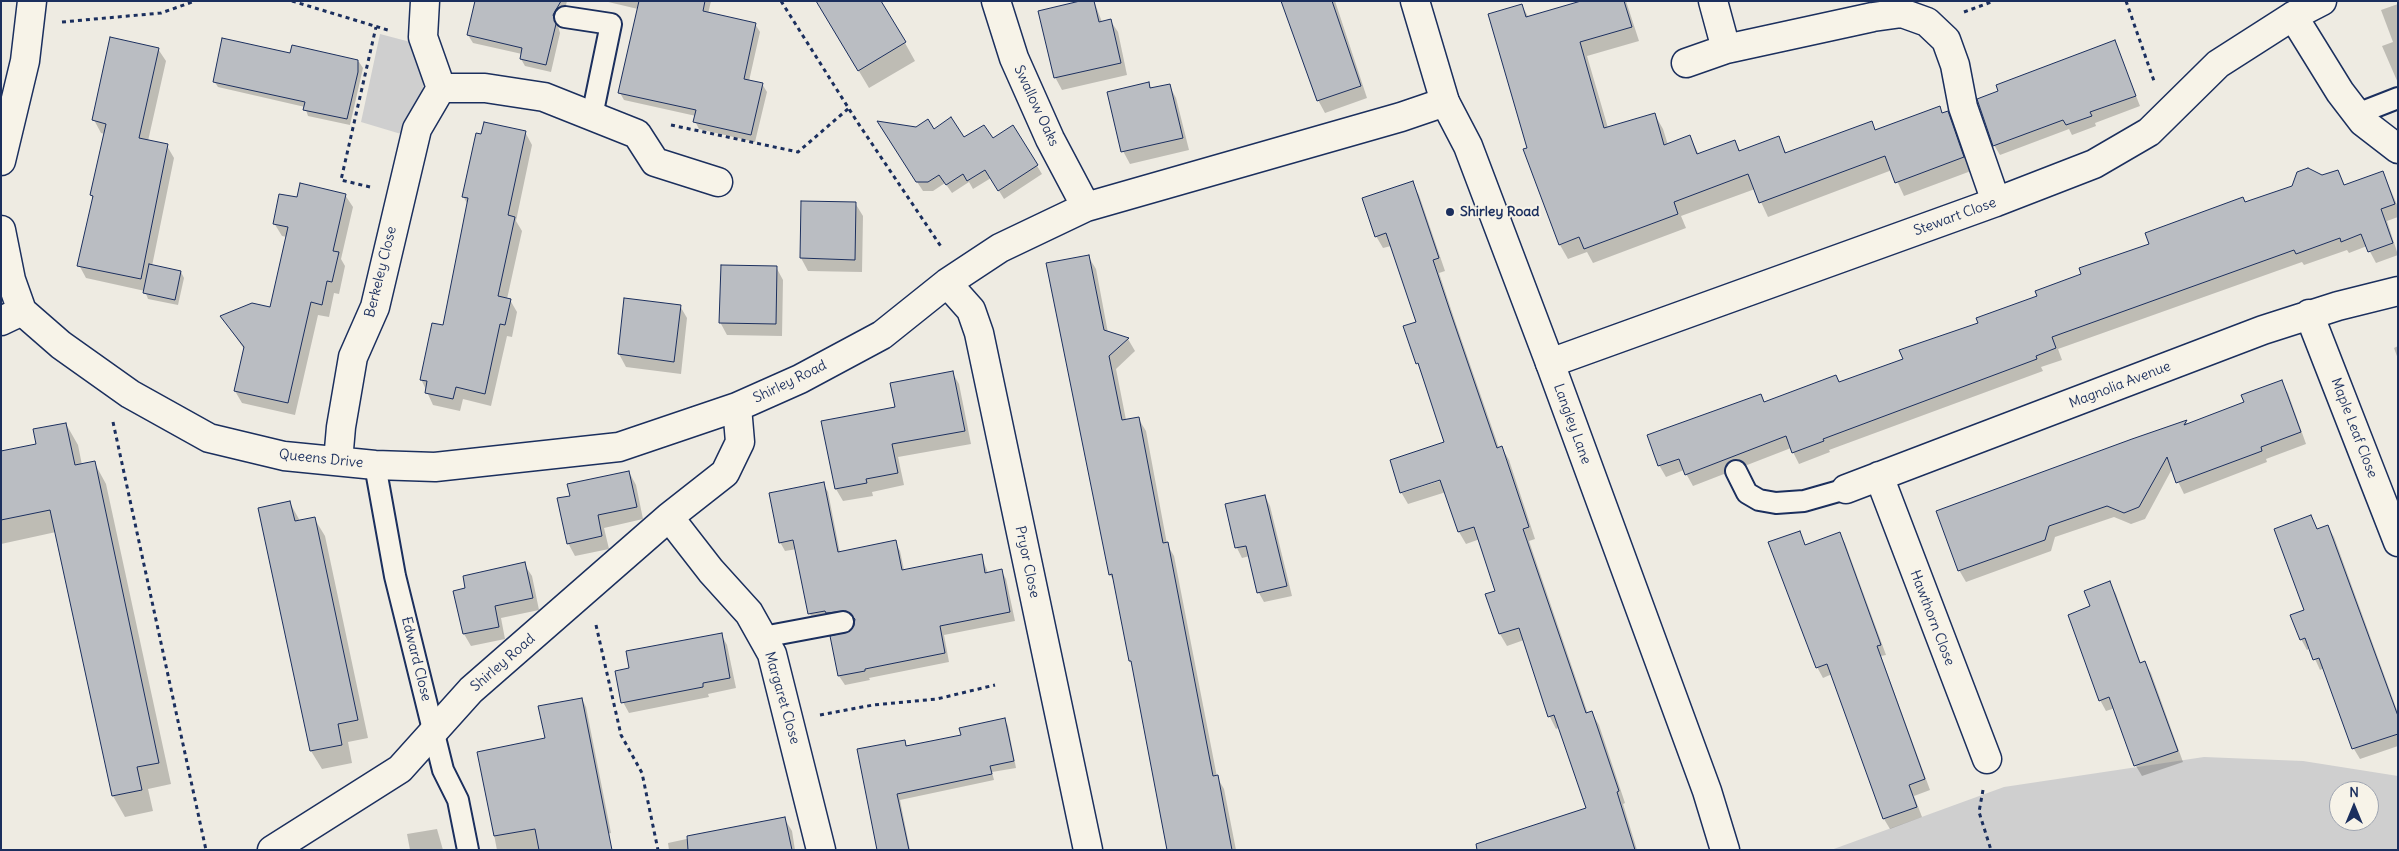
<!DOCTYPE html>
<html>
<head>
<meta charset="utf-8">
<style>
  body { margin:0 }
  #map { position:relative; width:2399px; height:851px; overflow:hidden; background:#eeebe2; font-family:Delius,sans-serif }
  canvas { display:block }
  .frame { position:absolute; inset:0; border:2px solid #1b2f5e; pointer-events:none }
  .north { position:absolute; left:2329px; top:781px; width:50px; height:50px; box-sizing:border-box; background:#f7f3e8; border:1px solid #9fa5b1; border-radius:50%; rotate:0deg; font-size:14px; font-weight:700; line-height:20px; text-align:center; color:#1b2f5e }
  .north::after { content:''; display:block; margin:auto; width:18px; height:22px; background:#1b2f5e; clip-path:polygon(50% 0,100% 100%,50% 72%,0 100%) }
</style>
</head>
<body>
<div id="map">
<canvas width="2399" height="851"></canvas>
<div class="frame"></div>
<div class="north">N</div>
</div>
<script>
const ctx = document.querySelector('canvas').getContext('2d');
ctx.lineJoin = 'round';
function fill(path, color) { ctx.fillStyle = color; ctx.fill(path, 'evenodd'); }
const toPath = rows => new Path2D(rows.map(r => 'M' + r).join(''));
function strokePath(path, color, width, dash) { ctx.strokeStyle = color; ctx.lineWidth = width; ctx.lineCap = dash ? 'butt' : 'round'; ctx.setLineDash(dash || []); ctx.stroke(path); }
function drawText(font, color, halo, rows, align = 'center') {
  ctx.font = font + ' Delius,sans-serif'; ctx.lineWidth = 4; ctx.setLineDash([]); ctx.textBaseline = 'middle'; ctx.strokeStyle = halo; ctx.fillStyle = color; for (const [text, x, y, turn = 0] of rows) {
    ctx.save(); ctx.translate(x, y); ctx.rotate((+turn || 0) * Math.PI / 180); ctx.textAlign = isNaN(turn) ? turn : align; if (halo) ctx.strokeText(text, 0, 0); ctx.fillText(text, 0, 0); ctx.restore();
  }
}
const green = toPath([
  [380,34,418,44,425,76,422,93,401,134,361,122],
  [2204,757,2303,761,2398,776,2398,850,1831,850,2004,787],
  [2339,791,2369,791,2369,821,2339,821]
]);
const shadow = toPath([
  [476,1,567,1,564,14,557,23,560,33,551,72,525,66,521,59,522,54,473,43,468,35],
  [604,1,711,1,708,14,755,24,760,32,749,81,762,84,767,92,755,142,699,129,695,121,696,116,624,100,620,93,638,9],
  [817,1,905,43,915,61,869,88],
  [1094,1,1102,22,1110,20,1118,32,1127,75,1062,90,1055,77],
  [1283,1,1335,1,1367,98,1325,113,1318,100],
  [1586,1,1626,1,1639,41,1587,56,1608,128,1655,115,1663,129,1668,145,1690,137,1699,155,1735,141,1740,151,1778,138,1787,154,1871,123,1876,131,1939,108,1943,114,1947,112,1955,126,1971,171,1904,196,1892,170,1768,217,1755,189,1681,216,1686,228,1593,263,1587,252,1568,259,1560,245,1524,150,1528,148,1522,6,1529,18],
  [2398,4,2398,83,2382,46,2393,42,2381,10],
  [2114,41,2140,106,2095,123,2096,126,2072,135,2069,129,2000,155,1994,145],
  [293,46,359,62,363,68,350,125,308,116,305,107,218,87,214,81,291,54],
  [158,49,166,61,148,141,167,146,174,158,152,266,181,272,184,278,178,305,148,299,145,291,86,278,79,265,94,200,91,195,105,134,101,133,94,120],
  [1148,84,1152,89,1169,85,1176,98,1189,150,1130,164,1123,151],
  [1013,127,1042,174,1004,199,991,178,973,189,969,182,952,193,945,183,933,191,923,191,883,130,992,140],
  [525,132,532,145,516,221,522,231,507,299,510,300,517,312,512,337,507,336,491,406,463,399,460,411,433,405,421,379,444,327,468,205,463,196],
  [2337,171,2345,186,2383,172,2398,207,2398,217,2387,221,2398,255,2376,263,2367,246,2349,253,2347,250,2304,265,2302,262,2058,349,2062,360,2041,367,2043,371,1829,450,1830,452,1799,464,1791,448,1693,486,1684,470,1666,477,1659,465,1761,395,1765,403,1836,376,1840,383,1904,360,2150,245,2245,204],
  [1412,183,1419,195,1445,271,1439,273,1456,324,1499,448,1502,448,1509,460,1535,539,1529,541,1588,714,1592,713,1599,725,1625,803,1623,804,1637,850,1506,850,1502,837,1588,809,1560,727,1556,729,1550,717,1524,640,1507,646,1500,634,1487,595,1497,591,1480,539,1466,544,1459,532,1446,492,1408,504,1401,492,1392,461,1446,443,1405,327,1417,323,1391,246,1383,248,1376,236,1364,199],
  [1446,476,1446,479,1402,493,1402,491],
  [345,195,353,207,341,259,345,266,339,294,334,293,329,317,318,315,295,415,242,403,235,391,244,349,222,317,271,308,287,237,282,236,274,223,298,199],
  [802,202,855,203,863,216,862,272,808,271,801,258],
  [1088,256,1096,269,1108,333,1128,339,1135,351,1116,369,1126,420,1138,418,1146,431,1167,544,1174,556,1217,777,1224,789,1236,850,1170,850,1134,667,1130,661,1115,582,1110,575],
  [776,267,783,280,782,336,727,335,720,322],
  [680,306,687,318,681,374,626,367,619,354],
  [2398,346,2398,359,2394,348],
  [952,372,959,384,971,444,898,457,904,485,872,492,873,496,843,501,836,489,896,408],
  [2281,382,2288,393,2306,444,2266,459,2267,462,2184,494,2172,469,2145,519,2131,524,2114,517,2055,537,2051,551,1966,582,1959,570,2132,440,2186,422,2188,425,2246,403],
  [66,424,78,445,82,465,94,462,106,484,171,784,148,789,153,811,125,817,113,796,56,532,1,544,1,453,38,445],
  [629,472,636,485,643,519,604,528,609,549,575,556,568,543,571,497],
  [823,483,828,492,840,553,895,542,900,551,904,570,981,555,988,573,1001,570,1006,579,1015,621,944,635,949,662,869,678,870,680,845,685,839,676,832,637,851,632,856,623,853,619,815,623,810,614,797,549,785,551,780,542],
  [1265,496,1270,506,1292,596,1264,602,1259,593,1250,556,1242,558,1237,548],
  [290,503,300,521,314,518,325,536,368,738,348,742,352,763,322,769,311,751,259,509],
  [2311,517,2318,530,2328,527,2334,537,2398,713,2398,746,2360,759,2354,749,2324,668,2320,670,2310,648,2307,650,2301,639,2305,610],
  [1799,533,1806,546,1839,533,1845,543,1886,655,1881,656,1930,790,1914,796,1922,817,1890,829,1884,819,1832,674,1823,678,1817,667],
  [524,564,532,576,539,610,501,618,505,639,471,646,464,634,454,592,467,589],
  [2110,583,2116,594,2141,664,2145,663,2151,673,2183,762,2142,776,2136,766,2115,708,2106,711,2100,700,2092,607],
  [721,634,727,645,736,688,708,694,709,697,629,713,623,702,631,669],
  [582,699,586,707,611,833,603,835,606,850,497,850,478,753,546,739],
  [1005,720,1008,726,1016,768,992,772,994,780,900,800,910,850,878,850,904,741,907,747,962,736],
  [784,818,792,831,795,850,669,850,668,843],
  [437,829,443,850,410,850,407,834]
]);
const building = toPath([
  [475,1,561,1,553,15,556,24,546,65,520,59,522,48,467,35,475,1],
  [639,1,705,1,703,11,756,23,744,79,763,83,751,135,693,122,696,110,618,93,639,1],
  [816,1,881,1,906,42,858,71,816,1],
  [1080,1,1094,1,1099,22,1111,19,1121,63,1054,78,1038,11,1080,1],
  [1281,1,1332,1,1361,86,1317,101,1281,1],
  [1581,1,1624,1,1632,27,1580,42,1604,128,1655,113,1664,145,1690,135,1697,154,1735,140,1739,151,1779,136,1785,153,1872,121,1875,130,1940,106,1942,113,1948,111,1964,157,1895,183,1885,156,1759,203,1748,174,1674,202,1678,214,1584,249,1579,237,1559,245,1523,149,1527,148,1488,14,1522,4,1526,17,1581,1],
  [110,37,159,48,139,138,168,144,141,279,77,266,93,196,90,195,106,124,92,120,110,37],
  [222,38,290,53,292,45,358,60,358,72,347,119,303,110,305,102,213,82,222,38],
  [2115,40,2136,96,2090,112,2092,116,2066,125,2063,120,1993,146,1977,99,1998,91,1996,85,2115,40],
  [1149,82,1150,88,1170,84,1183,138,1121,152,1107,92,1149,82],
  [951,117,964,137,984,125,993,138,1013,125,1038,165,998,191,985,170,967,181,963,174,946,185,939,175,928,182,916,182,877,121,916,127,928,119,934,129,951,117],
  [484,122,526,131,508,215,515,217,498,296,511,299,505,325,500,324,485,394,456,387,453,399,425,393,427,381,420,380,432,323,443,325,468,198,462,197,476,133,481,134,484,122],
  [2308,168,2322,175,2338,170,2344,185,2383,171,2395,204,2381,209,2393,243,2368,252,2361,234,2341,242,2340,238,2296,254,2294,250,2052,337,2056,348,2036,356,2037,359,1823,439,1824,441,1792,453,1786,436,1685,475,1679,459,1658,466,1647,435,1761,394,1764,402,1836,375,1839,382,1903,359,1899,350,1978,323,1976,318,2037,296,2035,291,2081,274,2079,268,2149,244,2145,233,2243,197,2245,202,2292,186,2297,172,2308,168],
  [1413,181,1439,258,1433,260,1450,311,1497,448,1502,446,1529,527,1523,529,1586,713,1592,711,1619,791,1617,792,1635,850,1477,850,1476,844,1586,808,1554,715,1548,717,1519,628,1499,634,1485,594,1495,591,1474,527,1458,532,1440,480,1400,493,1390,460,1444,442,1418,363,1416,364,1403,326,1416,322,1386,233,1375,237,1362,198,1413,181],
  [300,183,346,194,333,251,339,252,332,282,327,281,322,305,311,302,288,403,234,391,244,347,220,316,252,303,270,307,288,227,273,224,279,194,297,197,300,183],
  [801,201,856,202,855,260,800,258,801,201],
  [1089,255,1104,330,1129,338,1109,356,1122,420,1139,417,1163,543,1168,542,1213,776,1218,775,1232,850,1167,850,1131,661,1129,661,1112,574,1109,575,1046,263,1089,255],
  [149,264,181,271,175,300,143,293,149,264],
  [721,265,777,266,776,324,719,323,721,265],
  [624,298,681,305,674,362,618,354,624,298],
  [953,371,965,431,892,444,898,473,866,479,867,483,835,489,821,421,895,407,890,383,953,371],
  [2282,380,2301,432,2261,447,2262,451,2176,483,2167,457,2139,507,2124,513,2107,506,2049,526,2045,540,1958,571,1936,511,2132,439,2187,420,2184,425,2244,402,2241,395,2282,380],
  [66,423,75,465,95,461,159,763,137,767,142,790,112,796,50,510,1,520,1,451,36,444,33,429,66,423],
  [629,471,637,507,598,515,602,536,567,544,557,498,570,496,567,484,629,471],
  [824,482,838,552,896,540,902,570,982,554,985,573,1002,569,1010,612,940,626,945,653,865,669,865,671,838,676,830,636,850,631,854,625,855,619,846,611,826,613,825,611,808,614,793,540,779,543,769,493,824,482],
  [1265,495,1287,586,1257,593,1246,546,1235,548,1225,504,1265,495],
  [290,501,295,521,315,517,358,720,338,724,342,745,310,751,258,508,290,501],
  [2311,515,2317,529,2328,525,2398,716,2398,734,2352,749,2319,658,2313,660,2305,638,2300,640,2290,615,2304,610,2274,529,2311,515],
  [1800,531,1805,545,1840,532,1881,645,1877,646,1925,779,1909,785,1917,807,1883,819,1827,664,1816,668,1768,542,1800,531],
  [525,562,533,598,495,606,499,627,463,634,453,591,465,588,463,576,525,562],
  [2110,581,2140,663,2145,661,2178,751,2134,766,2109,697,2099,701,2068,615,2090,606,2084,591,2110,581],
  [722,633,730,678,703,683,703,687,621,703,615,671,629,668,626,651,722,633],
  [582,698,612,850,539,850,535,829,494,836,477,752,545,738,538,706,582,698],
  [1005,718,1014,761,990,766,992,774,897,794,909,850,877,850,857,749,905,740,906,746,961,735,959,728,1005,718],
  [785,817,792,850,688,850,687,836,785,817]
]);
const path = toPath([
  [292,1,391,31],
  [781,1,856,120,942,248],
  [2126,1,2154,81],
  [1964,12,1994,1],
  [62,22,161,13,195,1],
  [671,125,798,152,849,108],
  [370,187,341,180,376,27],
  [113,422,206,850],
  [596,625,621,735,642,773,658,850],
  [820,715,873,705,937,699,995,685],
  [1983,790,1979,812,1991,850]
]);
const lane = toPath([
  [565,17,611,24,592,116],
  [2357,114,2398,98],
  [375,465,395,576,443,770,458,800,468,850],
  [1736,471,1747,493,1759,500,1776,503,1804,501,1846,489],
  [763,637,843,622]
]);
const street = toPath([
  [996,1,1014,58,1050,139,1086,207],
  [1713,1,1726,49],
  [2293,16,2340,92,2363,122,2398,149],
  [1686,63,1726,49,1873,17,1902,13,1927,22,1946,40,1955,65,1963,107,1996,202],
  [441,88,485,88,544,97,637,134,655,162,718,182],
  [1,161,25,61,32,1],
  [1,230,11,280,22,311,61,345,130,394,209,438,284,456,375,465,435,467,619,447,737,407],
  [947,283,971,310,979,333,1088,850],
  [2309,314,2398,542],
  [1,321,22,311],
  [1550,363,1996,202,2094,164,2149,132,2218,64,2293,16,2322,1],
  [338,461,341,427,353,357,375,307,417,129,441,88,423,37,425,1],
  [1879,476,1987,759],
  [1846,489,2263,330,2338,306,2398,291],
  [669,517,711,571,749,613,772,654,821,850],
  [272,850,400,769,471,690,669,517,725,473,740,442,737,407,800,379,882,335,947,283,1000,248,1086,207,1401,117,1445,102]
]);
const secondary = toPath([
  [1415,1,1445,102,1468,146,1550,363,1707,791,1725,850]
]);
const markers = [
  [1450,212,5,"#1b2f5e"]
];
const streetNames = [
  ["Swallow Oaks",1036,106,65],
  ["Stewart Close",1955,217,-20],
  ["Berkeley Close",381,272,-76],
  ["Shirley Road",790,382,-26],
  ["Magnolia Avenue",2120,385,-21],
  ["Langley Lane",1572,424,70],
  ["Maple Leaf Close",2354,428,69],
  ["Queens Drive",321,459,6],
  ["Pryor Close",1027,562,78],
  ["Hawthorn Close",1932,618,69],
  ["Edward Close",416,659,76],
  ["Shirley Road",503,663,-41],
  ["Margaret Close",782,698,74]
];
const poiNames = [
  ["Shirley Road",1460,212]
];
fill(green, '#cfcfcf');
fill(shadow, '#0003');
fill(building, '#babdc2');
strokePath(building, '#1b2f5e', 1);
strokePath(lane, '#1b2f5e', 24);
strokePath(street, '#1b2f5e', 31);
strokePath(secondary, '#1b2f5e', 31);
strokePath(path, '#1b2f5e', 3, [4, 4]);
strokePath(lane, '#f7f3e8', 20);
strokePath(street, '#f7f3e8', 28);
strokePath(secondary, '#f7f3e8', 28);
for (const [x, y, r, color] of markers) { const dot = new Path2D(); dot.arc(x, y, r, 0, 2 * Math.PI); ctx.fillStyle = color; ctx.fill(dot); strokePath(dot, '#f7f3e8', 2); }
drawText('14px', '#1b2f5e', '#f7f3e8', streetNames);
drawText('bold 14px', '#1b2f5e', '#f7f3e8', poiNames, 'left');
</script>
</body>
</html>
